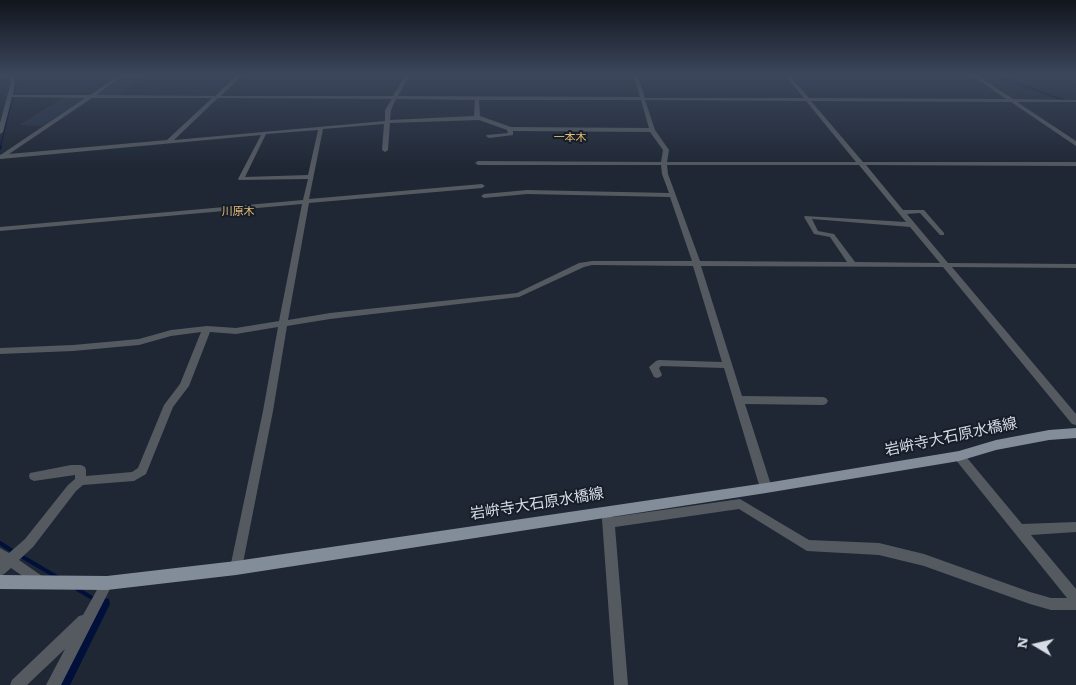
<!DOCTYPE html>
<html>
<head>
<meta charset="utf-8">
<style>
  body { margin:0 }
  #map { position:relative; width:1076px; height:685px; overflow:hidden; background:#1f2734; font-family:Literata,serif }
  canvas { display:block }
  .north { position:absolute; left:1011px; top:620px; width:50px; height:50px; -webkit-text-stroke:4px #161e2a; paint-order:stroke; rotate:279deg; font-size:14px; font-weight:700; line-height:20px; text-align:center; color:#d7dce5 }
  .north::after { content:''; display:block; margin:auto; width:18px; height:22px; background:#d7dce5; clip-path:polygon(50% 0,100% 100%,50% 72%,0 100%) }
</style>
</head>
<body>
<div id="map">
<canvas width="1076" height="685"></canvas>
<div class="north">N</div>
</div>
<script>
const ctx = document.querySelector('canvas').getContext('2d');
ctx.lineJoin = 'round';
function fill(path, color) { ctx.fillStyle = color; ctx.fill(path, 'evenodd'); }
const toPath = rows => new Path2D(rows.map(r => 'M' + r).join(''));
function strokePath(path, color, width, dash) { ctx.strokeStyle = color; ctx.lineWidth = width; ctx.lineCap = dash ? 'butt' : 'round'; ctx.setLineDash(dash || []); ctx.stroke(path); }
function drawText(font, color, halo, rows, align = 'center') {
  ctx.font = font + ' Literata,"Noto Sans JP",serif'; ctx.lineWidth = 4; ctx.setLineDash([]); ctx.textBaseline = 'middle'; ctx.strokeStyle = halo; ctx.fillStyle = color; for (const [text, x, y, turn = 0] of rows) {
    ctx.save(); ctx.translate(x, y); ctx.rotate((+turn || 0) * Math.PI / 180); ctx.textAlign = isNaN(turn) ? turn : align; if (halo) ctx.strokeText(text, 0, 0); ctx.fillText(text, 0, 0); ctx.restore();
  }
}
const built = toPath([
  [128,74,147,74,117,96,96,95],
  [64,97,86,97,42,126,19,125]
]);
const streamFar2 = toPath([
  [0,148,16,85,15,74]
]);
const streamFar1 = toPath([
  [0,149,1,147]
]);
const stream = toPath([
  [0,543,14,552],
  [21,556,57,577],
  [77,589,94,599]
]);
const canal = toPath([
  [988,74,994,74,1067,100,1063,101,988,74],
  [104,598,109,599,110,604,70,685,55,685,99,599,104,598]
]);
const minor = toPath([
  [8,74,8,75,0,77,0,75,8,74],
  [9,74,13,74,15,82,13,95,90,95,121,74,126,74,96,95,215,96,238,74,243,74,221,96,393,96,406,74,410,74,398,96,640,97,633,74,637,74,645,98,804,98,784,74,788,74,809,98,1006,99,970,74,975,74,1013,99,1076,100,1076,102,1017,102,1076,141,1076,146,1011,102,811,101,863,162,1076,162,1076,166,866,165,903,210,924,210,944,233,944,235,940,235,920,213,907,214,948,263,1076,264,1076,268,952,267,1076,414,1076,425,1072,424,943,267,701,266,742,396,823,397,826,398,828,401,826,404,823,405,745,404,772,488,770,491,766,493,762,491,760,488,724,368,661,366,659,368,662,375,660,377,657,378,654,377,649,367,656,361,659,360,722,362,693,266,592,265,584,267,519,297,330,319,287,326,273,411,242,568,240,572,236,574,232,572,230,568,263,411,278,327,236,334,210,332,189,386,173,407,146,474,134,481,83,485,76,491,33,547,19,560,45,578,47,582,45,586,41,588,37,586,11,568,4,574,0,576,0,548,9,553,25,539,68,485,75,479,75,475,34,481,30,479,29,476,30,473,71,465,81,465,85,467,86,470,86,476,132,472,138,468,164,405,180,384,201,332,171,336,139,345,73,351,0,354,0,348,73,345,139,339,171,330,207,326,236,328,279,321,302,204,0,231,0,227,303,200,308,179,239,180,238,179,261,135,0,159,0,155,2,154,85,98,12,97,3,132,0,134,0,123,11,82,9,74],
  [92,98,212,98,167,140,9,154,92,98],
  [218,98,392,99,385,110,385,121,174,140,218,98],
  [396,99,475,100,474,116,390,120,391,110,396,99],
  [479,100,641,100,649,128,511,127,480,116,479,100],
  [645,100,806,101,856,162,667,162,669,150,655,130,645,100],
  [479,120,507,130,508,133,487,135,486,136,489,138,513,135,513,131,650,132,663,150,661,162,478,161,475,163,478,165,661,165,662,174,669,193,527,190,484,194,481,196,484,198,527,194,670,197,692,261,592,261,579,263,517,293,330,313,288,320,309,203,482,188,485,186,482,184,309,199,323,129,384,124,382,150,385,152,388,150,390,123,479,120],
  [318,130,308,175,245,177,266,134,318,130],
  [667,165,859,165,906,222,805,216,804,217,814,234,830,237,847,262,700,261,668,174,667,165],
  [812,219,910,227,940,263,855,262,834,234,818,231,812,219],
  [959,452,963,453,1022,524,1076,522,1076,532,1031,535,1076,589,1076,610,1051,610,1030,604,924,566,879,555,807,551,739,509,615,527,628,685,614,685,602,519,604,515,608,514,613,517,740,499,809,540,879,543,924,554,1030,592,1051,598,1067,598,955,459,954,456,955,453,959,452],
  [107,577,111,579,113,583,111,587,61,685,46,685,65,649,27,685,10,685,12,680,79,616,83,615,103,579,107,577]
]);
const major = toPath([
  [1076,428,1076,438,1049,440,996,450,959,461,766,493,236,575,107,590,0,589,0,575,107,576,236,561,766,483,959,451,996,440,1049,430,1076,428]
]);
const farNeighbourhoodnames = [
  ["一本木",570,138],
  ["川原木",238,212]
];
const nearStreetnames = [
  ["岩峅寺大石原水橋線",951,437,-12],
  ["岩峅寺大石原水橋線",537,504,-9]
];
fill(built, '#253143');
strokePath(streamFar2, '#00103b', 1);
strokePath(streamFar1, '#00103b', 2);
strokePath(stream, '#00103b', 4);
fill(canal, '#00103b');
fill(minor, '#555a60');
fill(major, '#838c99');
const sky = ctx.createLinearGradient(0, 0, 0, 170);
sky.addColorStop(0, '#11151d');
sky.addColorStop(0.44, '#3c475c');
sky.addColorStop(1, '#3c475c00');
ctx.fillStyle = sky;
ctx.fillRect(0, 0, 1076, 170);
drawText('11px', '#e5bb75', '#161e2a', farNeighbourhoodnames);
drawText('15px', '#d7dce5', '#161e2a', nearStreetnames);
</script>
</body>
</html>
